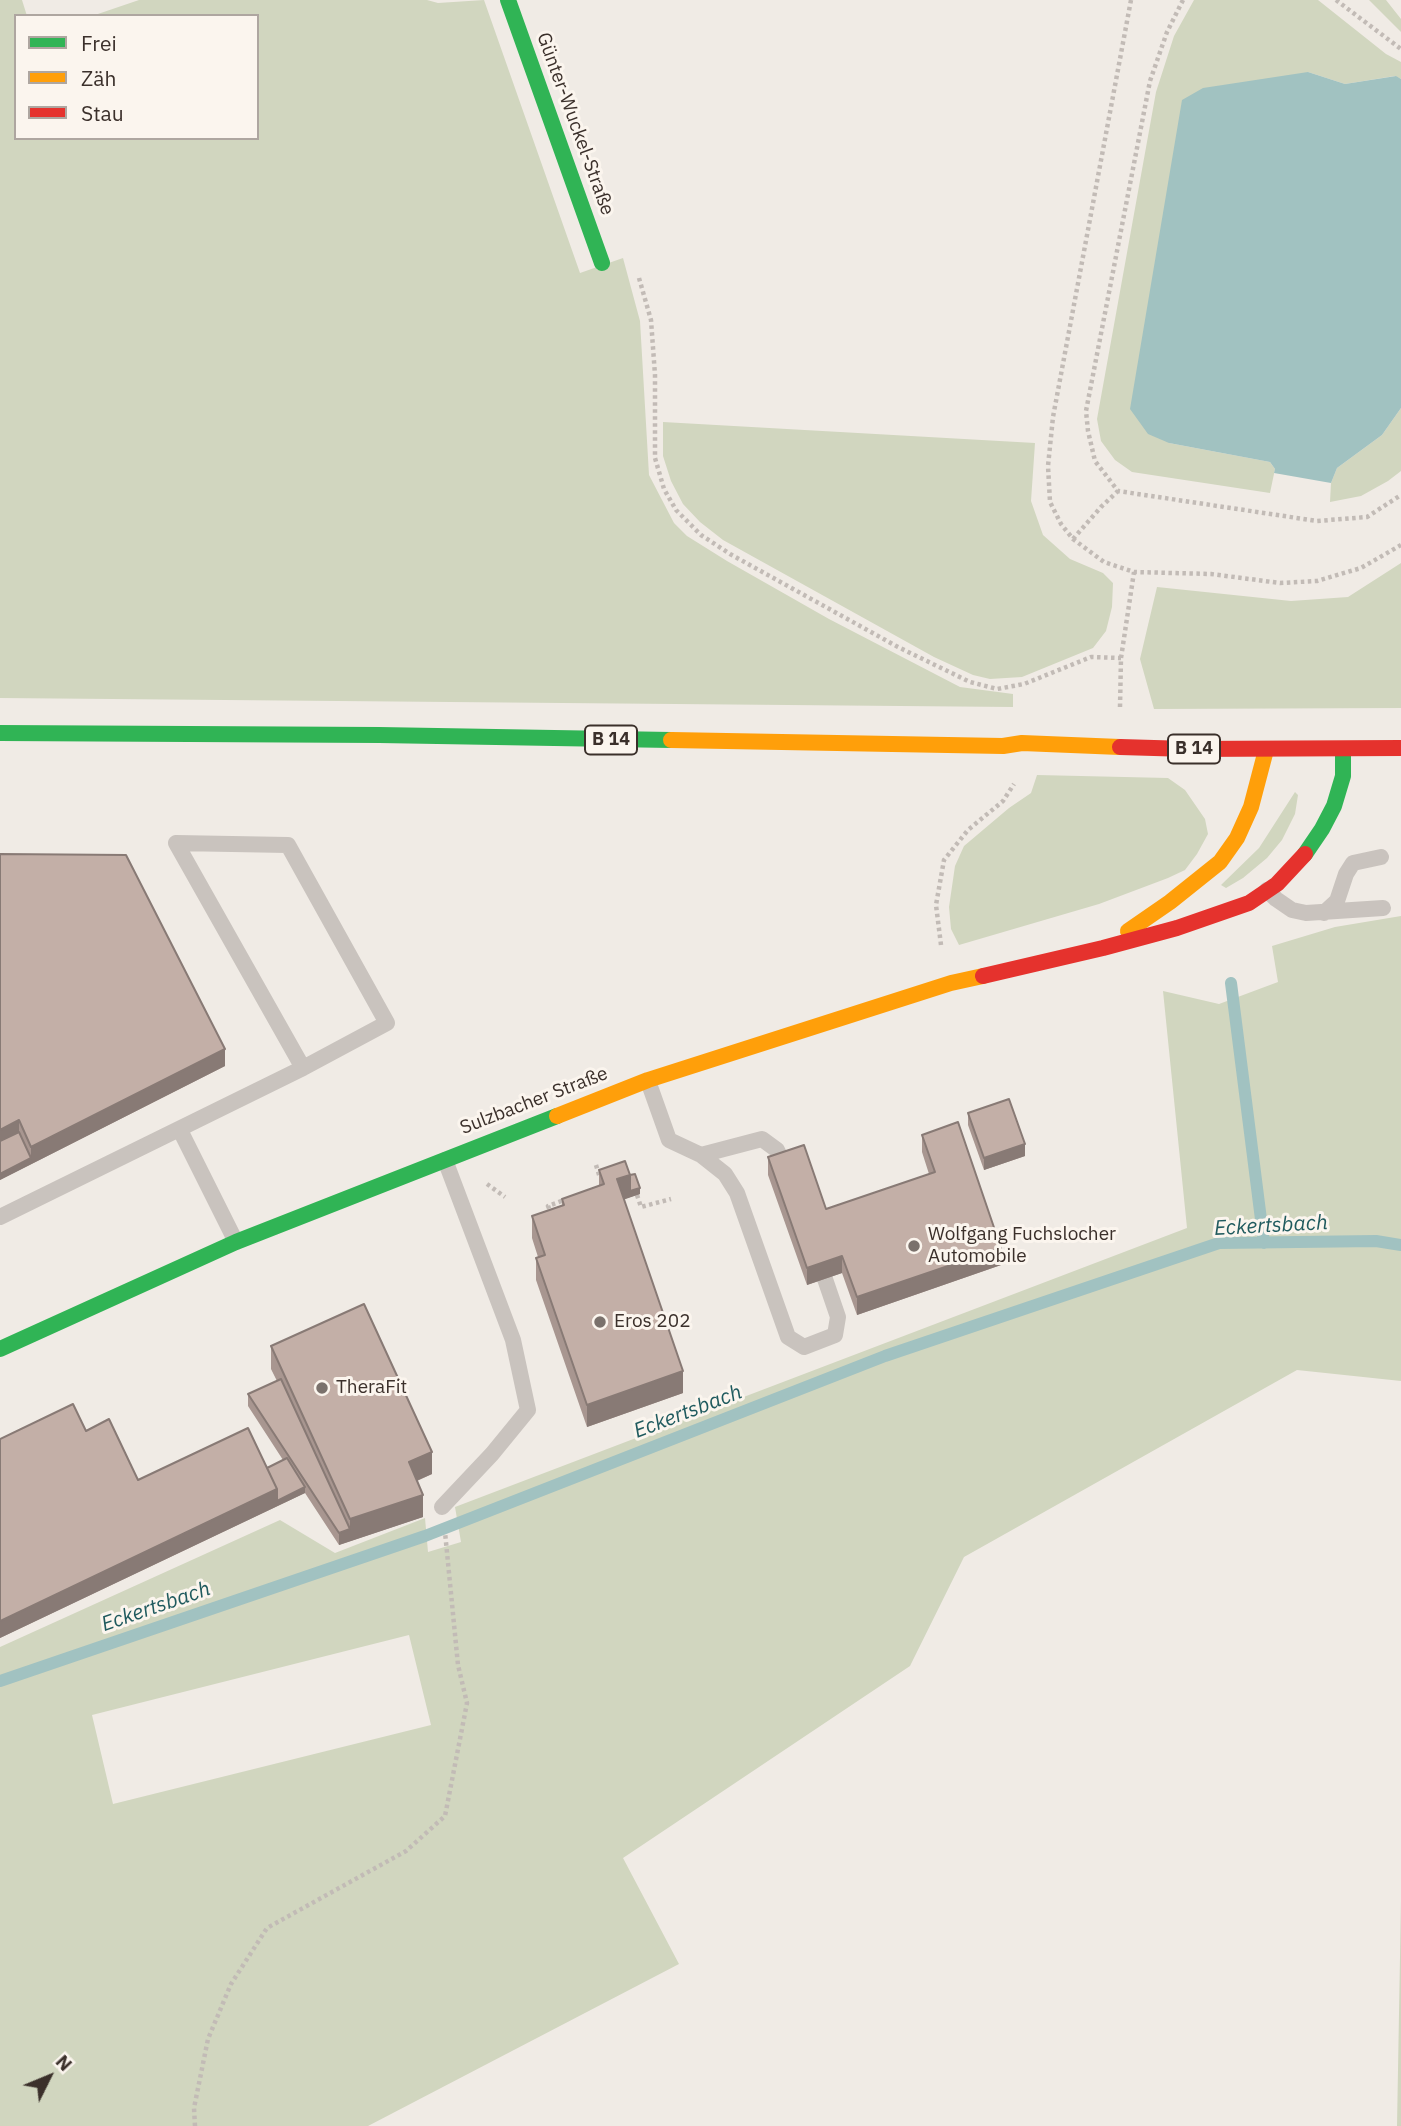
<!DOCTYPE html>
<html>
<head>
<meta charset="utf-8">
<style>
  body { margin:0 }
  #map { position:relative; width:1401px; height:2126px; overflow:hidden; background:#f0ebe5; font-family:"IBM Plex Sans",sans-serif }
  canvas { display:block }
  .legend { position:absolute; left:14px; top:14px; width:245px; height:126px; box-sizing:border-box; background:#fbf5ee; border:2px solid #aea6a0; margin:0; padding:9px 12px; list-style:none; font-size:21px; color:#3b302b }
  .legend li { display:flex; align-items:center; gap:14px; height:35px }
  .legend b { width:35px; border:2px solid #aea6a0 }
  .north { position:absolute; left:14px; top:2042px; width:70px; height:70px; -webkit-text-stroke:5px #fbf5ee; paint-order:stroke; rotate:47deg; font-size:19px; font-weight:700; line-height:28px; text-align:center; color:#3b302b }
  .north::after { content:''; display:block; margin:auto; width:24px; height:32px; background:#3b302b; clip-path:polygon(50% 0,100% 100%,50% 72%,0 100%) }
</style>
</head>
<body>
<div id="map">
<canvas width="1401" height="2126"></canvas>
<ul class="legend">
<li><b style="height:9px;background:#30b455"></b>Frei</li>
<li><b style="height:9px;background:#ff9f0a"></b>Zäh</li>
<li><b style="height:9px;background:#e5322d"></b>Stau</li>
</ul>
<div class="north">N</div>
</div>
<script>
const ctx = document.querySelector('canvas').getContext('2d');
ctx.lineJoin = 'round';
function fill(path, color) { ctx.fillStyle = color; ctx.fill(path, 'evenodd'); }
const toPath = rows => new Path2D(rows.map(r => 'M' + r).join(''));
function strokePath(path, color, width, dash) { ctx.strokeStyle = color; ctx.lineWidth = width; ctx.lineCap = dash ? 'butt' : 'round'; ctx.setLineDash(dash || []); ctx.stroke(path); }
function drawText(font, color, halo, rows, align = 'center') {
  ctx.font = font + ' "IBM Plex Sans",sans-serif'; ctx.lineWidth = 6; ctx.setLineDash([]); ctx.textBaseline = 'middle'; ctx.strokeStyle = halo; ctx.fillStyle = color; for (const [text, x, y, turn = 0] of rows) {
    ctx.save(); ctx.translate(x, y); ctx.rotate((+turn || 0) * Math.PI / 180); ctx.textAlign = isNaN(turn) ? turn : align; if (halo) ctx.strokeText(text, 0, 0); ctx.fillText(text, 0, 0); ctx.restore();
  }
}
const green = toPath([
  [0,0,22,0,27,16,16,16,16,138,257,138,257,16,92,16,139,0,427,0,438,3,484,0,580,273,623,258,640,321,649,475,674,523,687,536,727,561,829,619,960,687,1013,694,1013,707,0,698],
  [1194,0,1318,0,1386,54,1401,62,1401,79,1395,76,1345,84,1308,72,1169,443,1270,462,1275,469,1270,493,1132,472,1115,460,1101,441,1097,419,1156,92,1174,36],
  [1369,0,1386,0,1401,19,1401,32],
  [1401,408,1401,471,1388,481,1361,496,1330,502,1331,483,1337,468,1382,435],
  [663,422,1035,443,1031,501,1043,535,1070,559,1103,573,1113,583,1112,607,1106,631,1093,648,1022,677,990,679,973,675,934,657,723,540,700,522,683,504,671,481,663,456],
  [1401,563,1401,708,1154,709,1140,659,1157,587,1291,601,1348,597],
  [1037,775,1168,778,1185,790,1205,819,1208,834,1197,854,1185,870,1168,878,1099,904,959,945,951,929,949,907,955,866,964,846,1009,808,1031,793],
  [1295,792,1298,795,1295,814,1282,840,1267,858,1243,878,1226,888,1221,885,1259,848],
  [1401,916,1401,1381,1297,1370,964,1557,910,1666,623,1858,679,1964,368,2126,0,2126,0,1647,280,1520,335,1553,425,1518,428,1552,461,1542,455,1507,1187,1228,1163,991,1219,1004,1278,982,1272,946,1335,927],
  [409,1635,431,1725,113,1804,92,1715],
  [1401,1901,1401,2126,1397,2126]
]);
const water = toPath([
  [1308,72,1345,84,1396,76,1401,79,1401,408,1382,435,1337,468,1331,483,1274,473,1275,469,1270,462,1169,443,1148,434,1130,409,1182,100,1203,88]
]);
const stream = toPath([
  [1231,983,1264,1243],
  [0,1681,425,1536,885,1356,1219,1243,1376,1241,1401,1245]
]);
const path = toPath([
  [1131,0,1053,417,1048,466,1050,502,1061,524,1073,539,1104,562,1134,572,1211,574,1280,583,1317,581,1361,568,1401,545],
  [1183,0,1167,32,1150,81,1086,411,1088,431,1095,461,1118,491,1317,521,1367,517,1401,495],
  [1336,0,1401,49],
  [639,278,651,320,655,375,655,458,664,489,676,510,701,535,730,554,898,647,970,682,997,689,1024,684,1091,657,1121,658],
  [1073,539,1101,507,1118,491],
  [1120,707,1121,658,1134,572],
  [941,945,936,905,944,860,968,830,1003,801,1014,784],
  [596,1165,600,1178],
  [487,1184,505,1197],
  [637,1195,641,1207,671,1199],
  [552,1215,548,1206,567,1199],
  [195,2126,194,2108,208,2039,231,1984,267,1928,406,1851,445,1816,467,1703,458,1665,445,1532]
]);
const lane = toPath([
  [176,843,288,845,387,1023,303,1068],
  [1267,890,1276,899,1292,910,1306,913,1383,908],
  [1324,913,1337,901,1346,874,1353,863,1381,857],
  [648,1081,669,1140,701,1155,725,1174,737,1193,788,1337,804,1347,835,1335,838,1317,825,1279],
  [181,1132,236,1242],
  [701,1155,762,1139,777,1150,786,1168],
  [0,1217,303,1068,176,843],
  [442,1507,492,1454,528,1410,513,1340,445,1160]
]);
const fast = toPath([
  [508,0,602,263],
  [0,733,379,735,671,740],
  [1305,854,1322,829,1334,806,1343,776,1343,749],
  [0,1349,236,1242,557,1116]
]);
const slow = toPath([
  [671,740,1003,746,1022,743,1120,747],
  [1128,931,1170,902,1220,862,1237,838,1251,807,1266,750],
  [557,1116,648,1080,951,983,983,976]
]);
const jam = toPath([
  [1120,747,1188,749,1401,748],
  [983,976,1103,948,1177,928,1249,903,1277,884,1305,854]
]);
const wall = toPath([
  [0,854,225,1066,0,1180],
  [968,1113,1025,1156,984,1170,968,1125],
  [922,1135,1001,1265,857,1315,842,1273,807,1285,768,1175,768,1157,826,1209,929,1174,922,1152],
  [599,1170,630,1175,640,1194,624,1199,683,1393,587,1427,536,1280,536,1258,538,1257,532,1238,532,1216,562,1205,562,1199,599,1186],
  [271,1346,432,1474,417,1481,423,1517,339,1545,305,1493,0,1638,0,1439,86,1431,138,1480,267,1468,283,1460,248,1406,248,1394,277,1381,271,1369]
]);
const shadedWall = toPath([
  [225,1049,225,1066,0,1180,0,1174,31,1158,31,1147],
  [19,1120,19,1138,0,1147,0,1130],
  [1025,1144,1025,1156,984,1170,984,1158],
  [630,1175,640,1188,640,1194,617,1202,617,1179],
  [1001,1248,1001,1265,857,1315,857,1297],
  [842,1256,842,1273,807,1285,807,1268],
  [683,1371,683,1393,587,1427,587,1405],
  [432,1452,432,1474,409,1484,409,1462],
  [305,1487,305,1493,0,1638,0,1621,277,1489],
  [423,1495,423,1517,339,1545,339,1533,350,1529,350,1519]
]);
const building = toPath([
  [0,854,126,855,225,1049,31,1147,19,1120,0,1130,0,854],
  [1009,1099,1025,1144,984,1158,968,1113,1009,1099],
  [958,1122,1001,1248,857,1297,842,1256,807,1268,768,1157,804,1145,826,1209,935,1172,922,1135,958,1122],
  [19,1132,31,1158,0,1174,0,1141,19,1132],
  [625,1161,630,1175,617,1179,683,1371,587,1405,536,1258,545,1255,532,1216,564,1205,562,1199,604,1184,599,1170,625,1161],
  [635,1174,640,1188,630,1191,630,1175,635,1174],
  [364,1304,432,1452,409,1462,423,1495,350,1519,271,1346,364,1304],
  [281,1379,350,1529,339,1533,248,1394,281,1379],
  [73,1404,86,1431,109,1419,138,1480,248,1428,277,1489,0,1621,0,1439,73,1404],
  [287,1458,305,1487,277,1501,277,1489,267,1468,287,1458]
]);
const markers = [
  [914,1246,7,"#7a716c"],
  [600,1322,7,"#7a716c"],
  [322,1388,7,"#7a716c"]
];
const shields = [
  [611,740,52],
  [1194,749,52]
];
const shieldNames = [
  ["B 14",611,740],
  ["B 14",1194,749]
];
const streetNames = [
  ["Günter-Wuckel-Straße",575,124,70],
  ["Sulzbacher Straße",534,1101,-21]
];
const poiNames = [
  ["Wolfgang Fuchslocher",928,1235],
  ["Automobile",928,1257],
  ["Eros 202",614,1322],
  ["TheraFit",336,1388]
];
const waterNames = [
  ["Eckertsbach",1271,1226,-3],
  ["Eckertsbach",688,1412,-21],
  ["Eckertsbach",156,1607,-19]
];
fill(green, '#d1d6bf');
fill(water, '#a1c2c1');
strokePath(stream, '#a1c2c1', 12);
strokePath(path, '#c2bbb6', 4.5, [3.5, 3.5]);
strokePath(lane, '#c9c3be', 16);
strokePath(fast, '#30b455', 16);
strokePath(slow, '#ff9f0a', 16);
strokePath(jam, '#e5322d', 16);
fill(wall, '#a89690');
fill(shadedWall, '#887a75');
fill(building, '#c3afa7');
strokePath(building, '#887a75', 2);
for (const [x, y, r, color] of markers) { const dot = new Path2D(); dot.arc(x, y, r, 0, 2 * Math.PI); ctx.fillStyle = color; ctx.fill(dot); strokePath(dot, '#fbf5ee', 2.5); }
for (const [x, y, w] of shields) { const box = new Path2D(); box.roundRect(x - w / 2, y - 14.5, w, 29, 5); ctx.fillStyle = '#fbf5ee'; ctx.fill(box); strokePath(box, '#3b302b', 2); }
drawText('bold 18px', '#3b302b', null, shieldNames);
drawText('19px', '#3b302b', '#fbf5ee', streetNames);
drawText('19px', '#3b302b', '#fbf5ee', poiNames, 'left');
drawText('italic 21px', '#1f5a5e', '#fbf5ee', waterNames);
</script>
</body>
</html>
